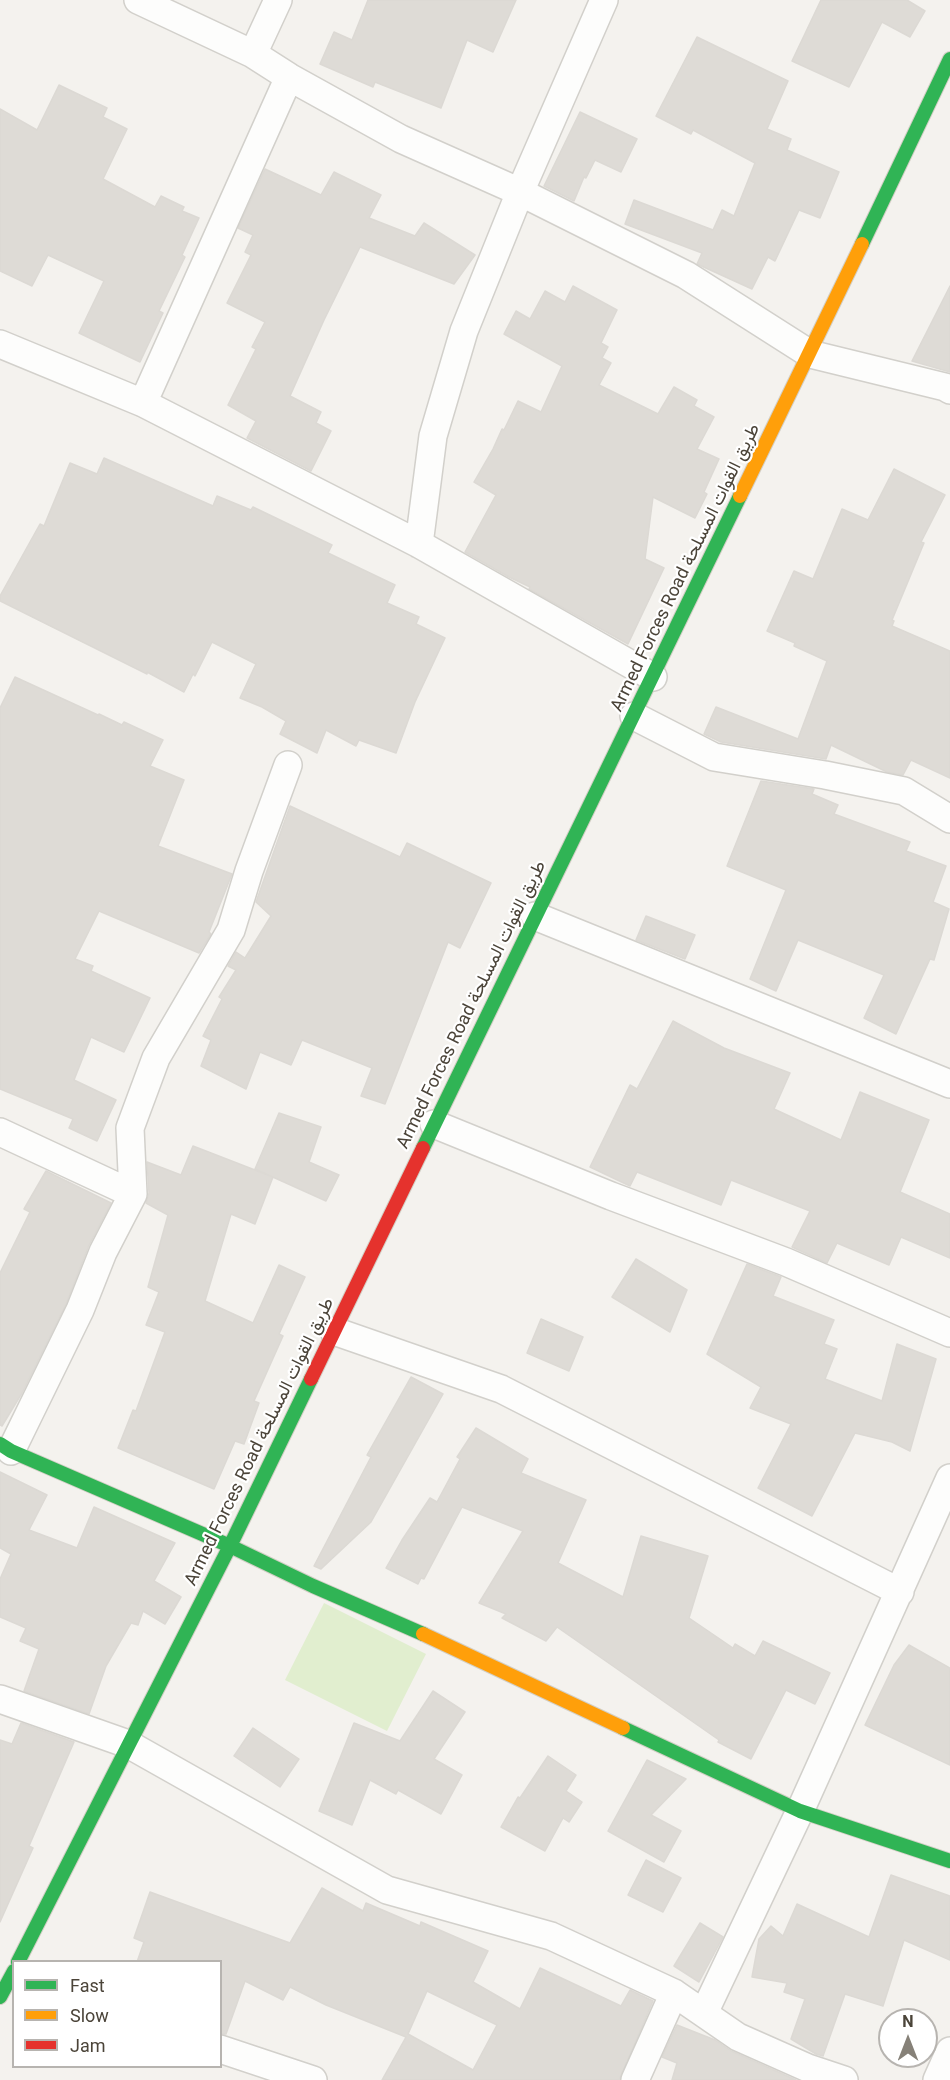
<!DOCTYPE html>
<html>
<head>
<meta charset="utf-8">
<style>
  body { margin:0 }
  #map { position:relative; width:950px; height:2080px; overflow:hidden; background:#f4f2ee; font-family:Roboto,sans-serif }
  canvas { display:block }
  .legend { position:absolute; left:12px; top:1960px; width:210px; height:108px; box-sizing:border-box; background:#fff; border:2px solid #b7b4b0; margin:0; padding:8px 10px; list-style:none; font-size:18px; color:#4b4439 }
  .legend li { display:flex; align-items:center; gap:12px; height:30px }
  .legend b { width:30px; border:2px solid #b7b4b0 }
  .north { position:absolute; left:878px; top:2008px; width:60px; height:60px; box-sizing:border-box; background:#fff; border:2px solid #b7b4b0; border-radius:50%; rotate:0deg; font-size:16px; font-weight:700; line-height:24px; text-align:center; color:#4b4439 }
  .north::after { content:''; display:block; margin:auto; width:21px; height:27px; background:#868178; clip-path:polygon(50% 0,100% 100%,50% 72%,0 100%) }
</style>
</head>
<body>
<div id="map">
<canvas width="950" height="2080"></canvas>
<ul class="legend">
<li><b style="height:8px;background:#30b455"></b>Fast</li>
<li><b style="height:8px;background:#ff9f0a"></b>Slow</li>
<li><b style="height:8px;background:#e5322d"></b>Jam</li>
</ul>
<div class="north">N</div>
</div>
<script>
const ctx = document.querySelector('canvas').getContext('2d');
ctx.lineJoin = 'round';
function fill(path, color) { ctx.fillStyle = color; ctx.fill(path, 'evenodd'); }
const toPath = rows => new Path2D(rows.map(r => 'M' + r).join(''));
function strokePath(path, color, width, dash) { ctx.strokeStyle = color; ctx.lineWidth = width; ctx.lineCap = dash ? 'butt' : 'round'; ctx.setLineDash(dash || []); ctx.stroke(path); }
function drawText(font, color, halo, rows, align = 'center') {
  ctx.font = font + ' Roboto,Vazirmatn,sans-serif'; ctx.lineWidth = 4.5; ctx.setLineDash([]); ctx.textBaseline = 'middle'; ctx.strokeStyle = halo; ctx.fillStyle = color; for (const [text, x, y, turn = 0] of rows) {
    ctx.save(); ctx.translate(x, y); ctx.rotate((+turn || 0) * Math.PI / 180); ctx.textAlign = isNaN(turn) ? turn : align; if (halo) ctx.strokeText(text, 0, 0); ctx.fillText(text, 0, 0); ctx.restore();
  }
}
const green = toPath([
  [324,1603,426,1654,387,1731,285,1680]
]);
const building = toPath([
  [368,0,516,0,493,52,467,40,441,108,375,82,373,87,320,64,334,32,352,40,368,0],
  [821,0,907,0,925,11,910,37,882,22,849,87,792,61,821,0],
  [697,37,788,81,767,129,791,139,787,150,839,172,820,218,799,210,775,261,768,257,752,289,697,264,702,253,625,224,634,200,713,230,722,210,734,216,755,163,693,130,691,134,656,116,697,37],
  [59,85,107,108,103,117,127,129,103,179,155,207,161,196,184,207,182,211,199,218,182,255,185,257,159,311,163,313,140,362,79,333,104,281,48,255,32,286,0,271,0,109,37,130,59,85],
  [580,112,637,139,621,172,595,160,586,178,584,177,574,201,544,186,580,112],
  [265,169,321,195,334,172,381,195,369,218,415,236,424,223,475,255,454,284,360,247,324,320,290,396,321,412,316,423,331,431,311,471,247,438,256,421,228,405,256,349,252,347,265,322,227,303,251,255,245,252,253,235,238,228,265,169],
  [573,286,617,310,601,343,608,347,602,358,611,363,599,385,658,414,674,387,697,400,694,406,714,417,697,449,719,459,704,492,707,494,695,518,653,497,645,559,664,568,628,644,529,589,530,587,509,577,465,552,496,495,474,482,493,449,502,429,504,430,518,401,541,412,562,366,504,334,516,311,530,319,545,291,565,302,573,286],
  [950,286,950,372,912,361,950,286],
  [104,458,213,506,217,496,251,510,253,507,332,545,328,553,395,585,387,603,419,617,416,624,445,638,415,702,396,753,359,740,356,746,326,730,317,753,280,734,286,721,262,707,240,698,256,664,212,642,195,676,193,674,184,692,147,672,147,674,0,601,0,596,40,524,44,526,70,463,97,474,104,458],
  [894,469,945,495,921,542,924,543,892,620,894,621,892,626,950,651,950,778,911,760,903,775,887,772,831,745,826,759,721,742,704,734,716,707,798,739,827,661,794,646,795,643,767,631,794,571,813,579,842,509,868,520,894,469],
  [15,677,98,715,99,714,122,725,124,722,163,740,150,766,184,780,158,846,232,874,209,932,211,934,199,953,99,911,75,959,93,966,91,971,150,998,124,1052,91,1037,74,1080,116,1100,97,1141,69,1128,73,1119,0,1089,0,708,15,677],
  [761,781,814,789,812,794,838,805,834,814,910,842,906,851,946,866,933,902,949,909,934,960,930,959,896,1034,864,1018,884,975,798,940,776,991,750,979,786,890,727,866,761,781],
  [290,806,400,857,407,843,491,883,460,948,448,942,385,1104,361,1096,372,1068,302,1040,291,1065,260,1052,246,1089,201,1066,211,1040,203,1036,222,999,219,997,236,970,228,966,236,952,245,958,271,916,256,902,290,806],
  [646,916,695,935,685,959,636,940,646,916],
  [673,1021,724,1048,790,1073,774,1109,841,1140,860,1092,929,1120,900,1192,950,1214,950,1258,901,1237,889,1265,837,1243,827,1263,792,1247,810,1211,731,1180,721,1205,637,1172,630,1186,590,1167,630,1085,637,1089,673,1021],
  [279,1113,321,1127,309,1162,339,1175,326,1201,255,1169,279,1113],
  [193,1146,273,1177,255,1224,231,1214,205,1301,253,1323,279,1265,305,1277,279,1334,283,1336,254,1401,259,1403,244,1444,235,1441,214,1489,118,1448,133,1410,136,1411,165,1332,146,1325,159,1292,148,1287,168,1215,146,1203,149,1193,147,1162,181,1175,193,1146],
  [46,1171,111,1203,89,1245,66,1304,22,1393,2,1426,0,1425,0,1273,30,1212,24,1209,46,1171],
  [636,1259,687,1290,670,1332,612,1297,636,1259],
  [747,1264,781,1277,773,1296,834,1320,824,1344,837,1349,825,1379,882,1401,897,1344,936,1359,910,1451,892,1442,855,1433,812,1516,758,1488,791,1424,750,1408,761,1387,707,1354,747,1264],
  [541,1319,583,1337,569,1371,527,1353,541,1319],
  [411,1377,443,1394,371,1522,321,1569,314,1566,371,1457,367,1455,411,1377],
  [476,1428,528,1459,521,1473,586,1500,558,1563,623,1597,641,1536,708,1556,689,1618,733,1648,735,1644,755,1656,763,1641,830,1673,815,1704,786,1690,751,1759,718,1742,719,1740,557,1627,546,1641,502,1618,506,1614,479,1603,523,1531,462,1507,424,1579,421,1578,418,1584,386,1568,402,1540,430,1498,437,1502,460,1459,457,1457,476,1428],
  [0,1472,47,1495,29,1530,77,1548,94,1507,175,1543,154,1581,181,1597,165,1624,143,1611,138,1625,131,1623,106,1666,89,1714,24,1691,39,1649,20,1641,26,1628,0,1617,0,1579,11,1554,0,1548,0,1472],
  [909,1645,950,1668,950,1765,865,1725,894,1665,909,1645],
  [433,1691,465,1712,434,1759,462,1775,441,1814,398,1790,396,1794,370,1780,352,1825,319,1811,354,1723,400,1741,433,1691],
  [21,1723,74,1742,29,1846,33,1848,0,1922,0,1740,12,1744,21,1723],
  [253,1728,299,1759,280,1787,234,1756,253,1728],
  [548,1756,576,1775,566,1791,582,1802,569,1822,563,1818,545,1851,501,1827,518,1797,520,1798,548,1756],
  [647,1760,686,1779,651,1815,681,1831,664,1862,608,1831,647,1760],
  [646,1860,681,1878,663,1912,628,1895,646,1860],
  [891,1875,950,1896,950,1960,904,1940,883,2006,845,1994,823,2056,816,2054,791,2039,805,1999,784,1992,787,1983,752,1977,759,1939,771,1926,783,1936,797,1904,869,1937,891,1875],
  [322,1888,363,1911,366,1903,420,1926,421,1922,488,1951,473,1982,520,2009,540,1968,621,2006,630,1990,653,2001,619,2080,382,2080,406,2037,326,2005,290,1987,283,2000,245,1981,226,2034,220,2034,220,1962,137,1962,144,1942,134,1938,150,1892,290,1943,322,1888],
  [427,1991,497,2025,473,2070,408,2034,427,1991],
  [700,1923,723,1937,699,1982,674,1966,700,1923],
  [677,2025,715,2040,731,2051,796,2080,672,2080,677,2063,662,2057,677,2025]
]);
const street = toPath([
  [138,0,253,54,289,77,401,139,520,192,686,275,810,354,945,387,950,390],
  [253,54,278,0],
  [0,344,143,403,419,544,653,677],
  [143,403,289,77],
  [419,544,433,436,464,331,520,192,604,0],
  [634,716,714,757,825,775,904,791,950,819],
  [535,916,950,1084],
  [434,1124,611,1196,786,1262,950,1333],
  [0,1132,133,1194],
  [334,1331,501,1389,900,1592],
  [11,1451,80,1310,103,1252,133,1194,130,1128,156,1058,231,930,249,871,288,765],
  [0,1699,128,1744,387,1890,551,1936,674,1993,738,2037,808,2068,844,2080],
  [704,2013,800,1811,950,1478],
  [220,2049,313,2080],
  [635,2080,674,1993],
  [937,2080,950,2051]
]);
const fast = toPath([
  [862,244,950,59],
  [423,1148,740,496],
  [0,1444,11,1451,230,1546,313,1586,423,1634],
  [623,1728,800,1811,950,1861],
  [18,1962,230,1546,311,1379],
  [0,1997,14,1971]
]);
const slow = toPath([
  [740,496,862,244],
  [423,1634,623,1728]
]);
const jam = toPath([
  [311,1379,423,1148]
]);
const streetNames = [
  ["Armed Forces Road طريق القوات المسلحة",686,568,-64],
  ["Armed Forces Road طريق القوات المسلحة",472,1005,-64],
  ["Armed Forces Road طريق القوات المسلحة",260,1442,-64]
];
fill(green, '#e1eecf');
fill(building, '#dedbd6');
strokePath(building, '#dcd9d4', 1.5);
strokePath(street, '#d2d0cb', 30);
strokePath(fast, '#d3cfc5', 16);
strokePath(slow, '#d3cfc5', 16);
strokePath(jam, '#d3cfc5', 16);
strokePath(street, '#fdfdfc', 27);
strokePath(fast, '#30b455', 14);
strokePath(slow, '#ff9f0a', 14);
strokePath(jam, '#e5322d', 14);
drawText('18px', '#4b4439', '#fff', streetNames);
</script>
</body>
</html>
